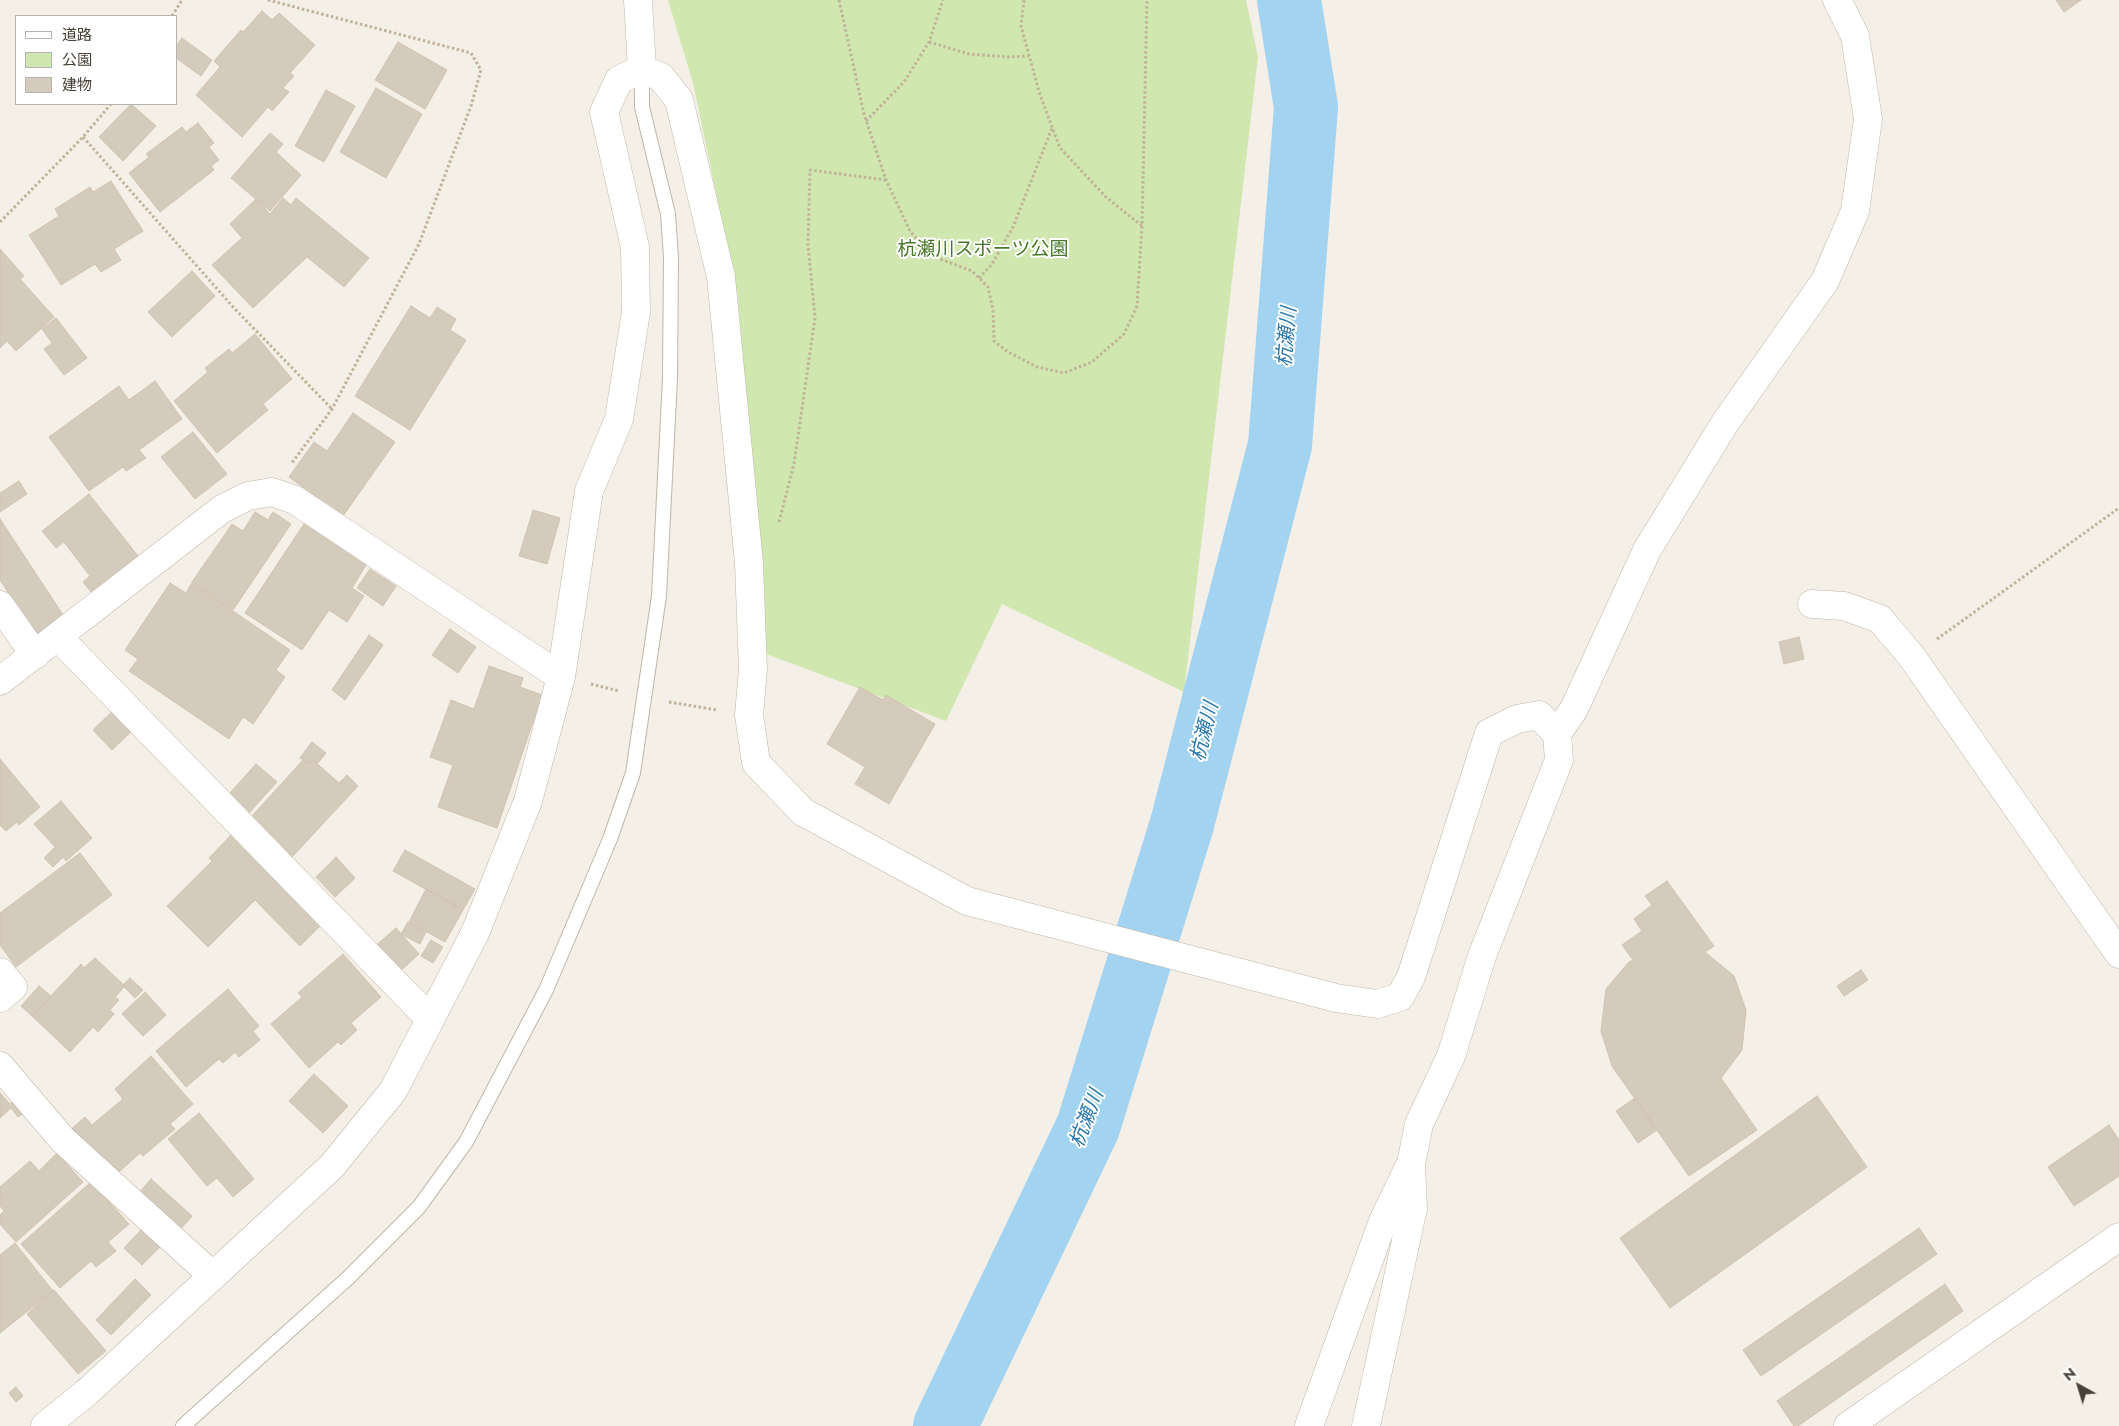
<!DOCTYPE html>
<html>
<head>
<meta charset="utf-8">
<style>
  body { margin:0 }
  #map { position:relative; width:2119px; height:1426px; overflow:hidden; background:#f4efe7; font-family:Jost,"Noto Sans JP",sans-serif }
  canvas { display:block }
  .legend { position:absolute; left:15px; top:15px; width:162px; height:90px; box-sizing:border-box; background:#fff; border:1px solid #b5b3af; margin:0; padding:6px 9px; list-style:none; font-size:15px; color:#474036 }
  .legend li { display:flex; align-items:center; gap:10px; height:25px }
  .legend b { width:25px; border:1px solid #b5b3af }
  .north { position:absolute; left:2054px; top:1361px; width:50px; height:50px; -webkit-text-stroke:4px #fff; paint-order:stroke; rotate:321deg; font-size:14px; font-weight:700; line-height:20px; text-align:center; color:#474036 }
  .north::after { content:''; display:block; margin:auto; width:18px; height:22px; background:#474036; clip-path:polygon(50% 0,100% 100%,50% 72%,0 100%) }
</style>
</head>
<body>
<div id="map">
<canvas width="2119" height="1426"></canvas>
<ul class="legend">
<li><b style="height:6px;background:#fff"></b>道路</li>
<li><b style="height:14px;background:#d0e8af"></b>公園</li>
<li><b style="height:14px;background:#d5cbbc"></b>建物</li>
</ul>
<div class="north">N</div>
</div>
<script>
const ctx = document.querySelector('canvas').getContext('2d');
ctx.lineJoin = 'round';
function fill(path, color) { ctx.fillStyle = color; ctx.fill(path, 'evenodd'); }
const toPath = rows => new Path2D(rows.map(r => 'M' + r).join(''));
function strokePath(path, color, width, dash) { ctx.strokeStyle = color; ctx.lineWidth = width; ctx.lineCap = dash ? 'butt' : 'round'; ctx.setLineDash(dash || []); ctx.stroke(path); }
function drawText(font, color, halo, rows, align = 'center') {
  ctx.font = font + ' Jost,"Noto Sans JP",sans-serif'; ctx.lineWidth = 4; ctx.setLineDash([]); ctx.textBaseline = 'middle'; ctx.strokeStyle = halo; ctx.fillStyle = color; for (const [text, x, y, turn = 0] of rows) {
    ctx.save(); ctx.translate(x, y); ctx.rotate((+turn || 0) * Math.PI / 180); ctx.textAlign = isNaN(turn) ? turn : align; if (halo) ctx.strokeText(text, 0, 0); ctx.fillText(text, 0, 0); ctx.restore();
  }
}
const green = toPath([
  [668,0,1246,0,1258,57,1184,692,1002,604,946,721,766,654,738,297,693,83]
]);
const river = toPath([
  [945,1426,1088,1127,1182,824,1280,445,1306,107,1289,0]
]);
const building = toPath([
  [2056,0,2081,0,2064,12,2056,0],
  [262,11,272,20,279,13,315,45,290,73,294,76,283,88,289,92,272,111,268,107,242,137,196,95,220,67,214,61,241,30,243,32,262,11],
  [182,38,212,60,201,76,176,58,176,46,182,38],
  [398,42,447,70,425,109,375,80,398,42],
  [376,88,422,114,386,178,340,152,376,88],
  [326,90,355,106,324,162,295,146,326,90],
  [131,104,156,126,123,161,99,137,131,104],
  [198,123,214,143,209,147,219,160,211,166,214,170,160,212,129,173,149,157,146,154,182,127,186,132,198,123],
  [270,133,283,144,276,152,301,175,270,211,231,178,270,133],
  [111,181,143,231,114,249,121,260,101,272,95,264,61,285,29,235,59,216,55,209,90,187,93,192,111,181],
  [283,198,291,205,296,198,369,258,344,287,307,257,253,308,212,265,242,238,230,224,256,199,270,214,283,198],
  [0,249,24,276,20,279,54,317,16,351,7,341,0,348,0,249],
  [192,271,215,296,172,337,148,312,192,271],
  [411,306,430,318,437,307,456,319,450,330,466,340,410,430,355,396,411,306],
  [56,318,87,358,64,375,44,349,52,343,42,329,56,318],
  [255,334,292,379,263,404,268,410,217,453,174,401,208,372,205,368,229,349,232,353,255,334],
  [155,381,182,419,139,450,146,458,126,471,123,467,89,491,49,437,119,386,129,400,155,381],
  [353,413,395,442,343,516,289,477,314,442,327,451,353,413],
  [193,432,227,474,195,499,161,457,193,432],
  [19,481,27,494,0,512,0,493,19,481],
  [89,494,142,561,96,598,83,582,90,576,64,542,56,548,42,531,89,494],
  [533,510,560,518,547,564,519,556,533,510],
  [255,512,268,520,273,512,291,524,233,610,192,582,232,524,243,531,255,512],
  [0,519,67,621,49,633,34,632,0,580,0,519],
  [304,524,366,565,352,588,364,596,347,622,329,610,302,650,245,613,304,524],
  [370,569,396,586,383,606,357,588,370,569],
  [170,583,186,593,192,583,290,650,276,670,285,677,253,724,243,717,229,739,129,671,138,659,125,650,170,583],
  [450,629,476,647,458,673,432,655,450,629],
  [369,635,383,645,345,700,332,690,369,635],
  [1799,637,1804,659,1784,664,1779,642,1799,637],
  [489,666,523,678,520,687,542,695,497,828,438,807,453,765,430,757,451,700,474,709,489,666],
  [860,687,883,700,886,695,935,724,889,804,855,784,865,767,827,744,860,687],
  [120,704,139,724,112,750,93,730,120,704],
  [312,742,326,753,317,764,313,760,310,764,300,758,312,742],
  [0,759,40,807,19,825,17,822,6,831,0,825,0,759],
  [304,759,310,764,313,760,339,783,347,775,358,786,292,857,252,816,304,759],
  [256,764,277,782,249,813,229,794,256,764],
  [61,801,92,838,66,861,63,857,53,867,44,858,55,847,34,824,61,801],
  [235,831,325,921,300,946,255,900,208,947,167,906,212,861,209,858,235,831],
  [405,850,475,889,463,910,393,871,405,850],
  [80,853,112,895,16,967,0,945,0,913,80,853],
  [336,857,355,878,335,897,316,877,336,857],
  [1667,881,1714,946,1705,952,1734,976,1746,1010,1742,1050,1721,1078,1757,1130,1689,1176,1612,1066,1601,1031,1606,989,1629,962,1633,960,1622,945,1642,931,1634,919,1652,905,1645,896,1667,881],
  [426,889,463,910,445,942,409,922,426,889],
  [408,922,426,932,420,944,401,934,408,922],
  [396,928,419,954,397,974,373,948,396,928],
  [431,940,443,947,433,963,421,956,431,940],
  [343,954,381,997,351,1023,357,1030,341,1045,338,1042,309,1068,271,1024,302,997,298,993,343,954],
  [95,958,125,986,115,997,119,1000,110,1010,114,1014,98,1032,93,1027,70,1052,32,1016,81,964,84,968,95,958],
  [1861,970,1868,980,1844,996,1837,986,1861,970],
  [130,978,143,990,135,998,124,987,124,984,130,978],
  [39,986,51,996,32,1016,21,1006,39,986],
  [228,989,259,1026,253,1031,260,1040,239,1057,235,1052,223,1063,219,1059,186,1087,156,1051,228,989],
  [145,992,166,1015,143,1036,122,1014,145,992],
  [151,1056,193,1104,170,1124,175,1129,143,1156,140,1153,110,1180,68,1132,85,1117,92,1125,123,1099,115,1089,151,1056],
  [314,1074,348,1106,323,1133,289,1101,314,1074],
  [0,1093,10,1104,17,1098,27,1111,18,1117,11,1108,0,1118,0,1093],
  [1817,1096,1867,1167,1670,1308,1620,1238,1817,1096],
  [1635,1098,1657,1130,1638,1143,1616,1111,1635,1098],
  [199,1113,254,1179,233,1197,217,1178,207,1186,168,1139,199,1113],
  [2109,1125,2119,1140,2119,1176,2074,1206,2048,1167,2109,1125],
  [57,1153,83,1182,16,1242,0,1224,0,1215,4,1211,0,1206,0,1187,30,1161,39,1171,57,1153],
  [151,1179,192,1216,173,1238,132,1201,151,1179],
  [91,1182,129,1224,108,1242,116,1251,96,1267,91,1261,60,1288,21,1244,91,1182],
  [1919,1228,1937,1254,1761,1376,1743,1350,1919,1228],
  [142,1229,160,1247,142,1265,124,1248,142,1229],
  [15,1243,53,1291,0,1333,0,1255,15,1243],
  [135,1279,151,1295,111,1335,96,1320,135,1279],
  [1945,1284,1963,1311,1798,1426,1794,1426,1777,1401,1945,1284],
  [54,1290,106,1351,78,1374,27,1314,54,1290],
  [16,1387,23,1396,16,1402,9,1393,16,1387]
]);
const path = toPath([
  [268,0,471,53,481,70,471,106,419,244,332,409,291,464],
  [839,0,864,114,886,180,910,231,932,256,972,271,988,287,993,310,994,341,1008,352,1037,367,1064,373,1092,362,1124,334,1137,306,1142,226,1147,0],
  [1024,0,1021,26,1040,95,1060,148,1106,197,1142,226],
  [172,16,182,0],
  [929,42,969,54,1008,57,1029,56],
  [866,121,904,82,929,42,943,0],
  [83,137,234,308,332,409],
  [0,222,83,137,111,104],
  [979,278,992,264,1013,227,1052,128],
  [779,522,794,464,815,318,808,245,810,170,886,180],
  [1937,639,2119,508],
  [591,684,619,691],
  [669,702,717,710]
]);
const lane = toPath([
  [183,1426,348,1278,419,1207,466,1142,546,990,610,839,633,773,659,596,670,378,671,258,668,214,642,107,642,69]
]);
const street = toPath([
  [638,0,642,69],
  [1812,604,1844,606,1880,619,1912,657,2119,954],
  [0,605,35,655],
  [58,637,430,1019],
  [0,681,222,509,248,496,272,492,295,500,561,677],
  [0,972,13,987,0,998],
  [0,1066,63,1140,213,1276],
  [45,1426,86,1393,332,1166,393,1091,475,933,528,801,561,677,589,491,619,419,636,312,635,247,604,112,619,80,642,69,661,77,679,100,721,277,749,563,753,670,749,715,756,763,803,812,967,901,1336,998,1377,1004,1400,997,1411,977,1489,733,1517,719,1539,715,1557,734],
  [1309,1426,1383,1221,1409,1167],
  [1366,1426,1413,1208,1411,1164,1419,1124,1451,1056,1482,956,1559,760,1557,734,1574,709,1647,550,1725,423,1825,281,1855,211,1868,119,1855,36,1837,0],
  [1848,1426,2119,1237]
]);
const parkNames = [
  ["杭瀬川スポーツ公園",983,250]
];
const waterNames = [
  ["杭瀬川",1288,337,-85],
  ["杭瀬川",1206,732,-76],
  ["杭瀬川",1088,1119,-69]
];
fill(green, '#d0e8af');
strokePath(river, '#a2d3f1', 64);
fill(building, '#d5cbbc');
strokePath(building, '#d0c2af', 1);
strokePath(lane, '#bfb7a9', 16);
strokePath(street, '#bfb7a9', 29);
strokePath(path, '#c1b29a', 3, [2.5, 2.5]);
strokePath(lane, '#fff', 14);
strokePath(street, '#fff', 28);
drawText('19px', '#497928', '#fff', parkNames);
drawText('italic 20px', '#2c79ac', '#fff', waterNames);
</script>
</body>
</html>
